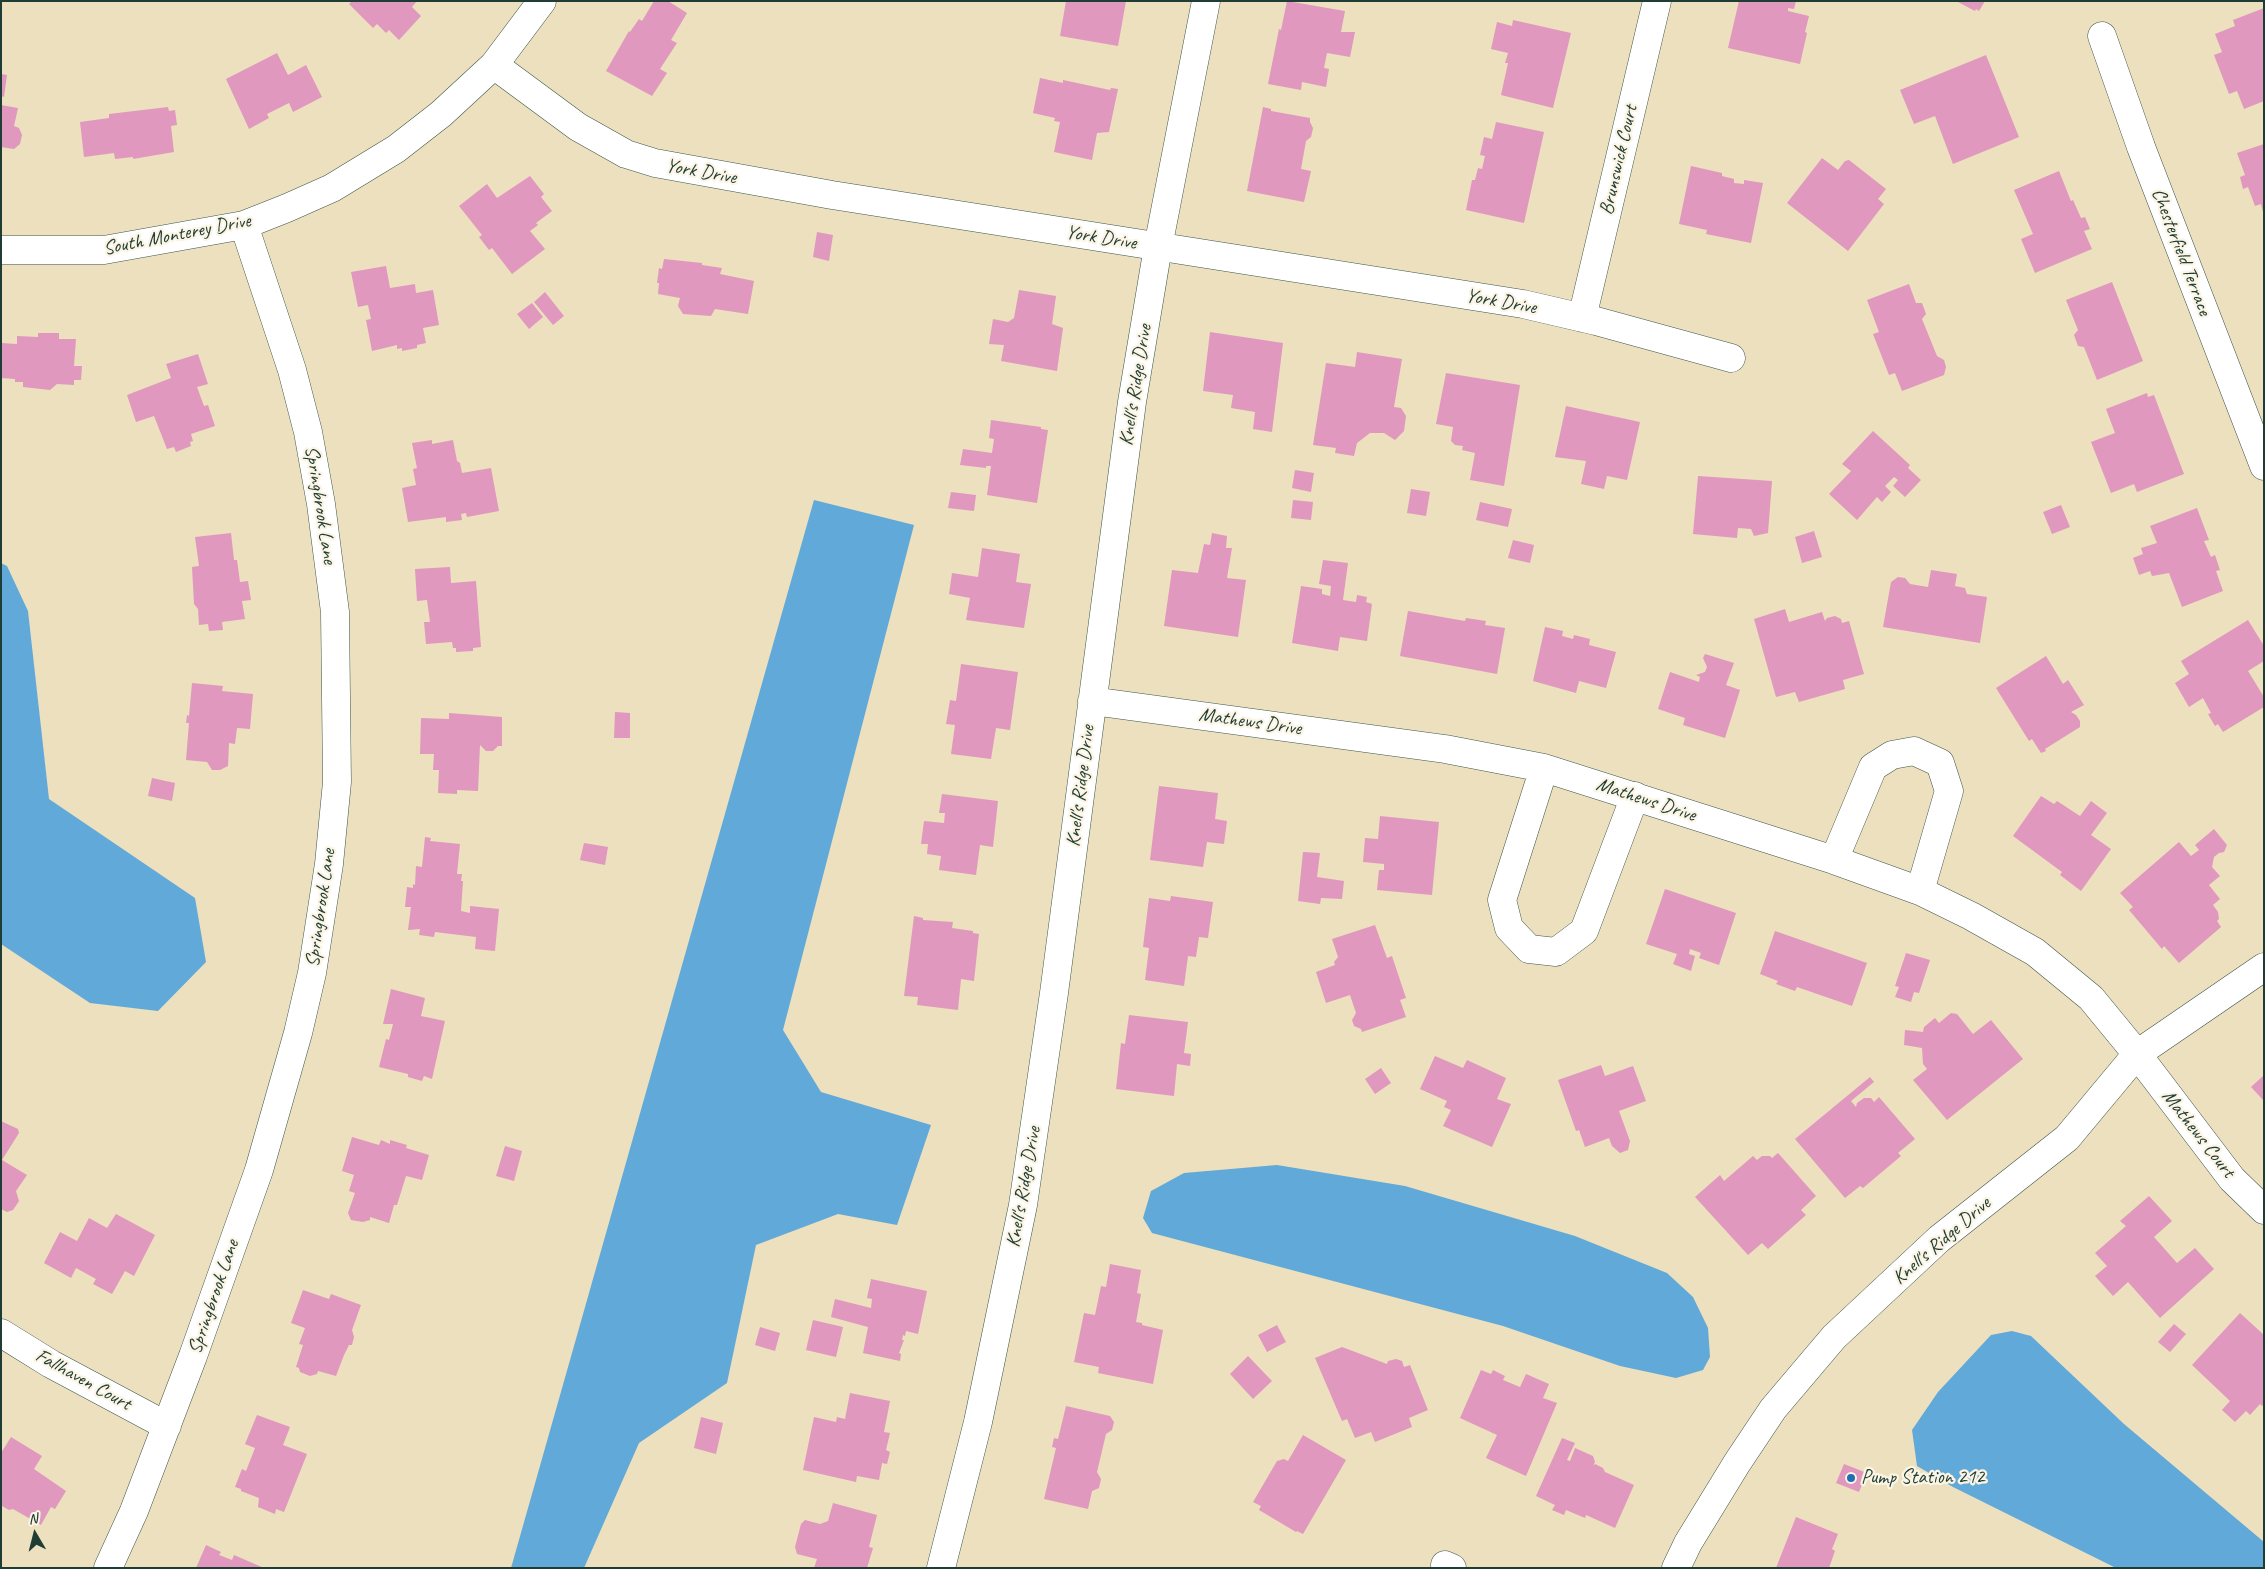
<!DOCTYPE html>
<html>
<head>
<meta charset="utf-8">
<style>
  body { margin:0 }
  #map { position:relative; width:2265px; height:1569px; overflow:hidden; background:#ece0be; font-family:Caveat,sans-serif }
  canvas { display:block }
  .frame { position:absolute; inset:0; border:2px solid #1f3d34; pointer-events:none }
  .north { position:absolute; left:10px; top:1509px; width:50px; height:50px; -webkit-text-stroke:4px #fcf5e5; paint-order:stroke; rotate:352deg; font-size:14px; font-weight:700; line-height:20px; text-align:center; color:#1f3d34 }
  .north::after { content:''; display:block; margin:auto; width:18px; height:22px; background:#1f3d34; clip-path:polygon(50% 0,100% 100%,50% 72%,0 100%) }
</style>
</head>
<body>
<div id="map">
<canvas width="2265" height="1569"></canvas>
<div class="frame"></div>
<div class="north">N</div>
</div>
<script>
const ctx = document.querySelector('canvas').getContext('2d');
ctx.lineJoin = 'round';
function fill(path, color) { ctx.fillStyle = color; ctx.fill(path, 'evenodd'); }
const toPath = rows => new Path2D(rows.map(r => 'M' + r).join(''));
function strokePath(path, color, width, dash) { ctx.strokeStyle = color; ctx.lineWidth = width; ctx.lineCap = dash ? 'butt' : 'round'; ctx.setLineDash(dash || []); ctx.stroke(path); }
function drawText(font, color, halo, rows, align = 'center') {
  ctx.font = font + ' Caveat,sans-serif'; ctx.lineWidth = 4.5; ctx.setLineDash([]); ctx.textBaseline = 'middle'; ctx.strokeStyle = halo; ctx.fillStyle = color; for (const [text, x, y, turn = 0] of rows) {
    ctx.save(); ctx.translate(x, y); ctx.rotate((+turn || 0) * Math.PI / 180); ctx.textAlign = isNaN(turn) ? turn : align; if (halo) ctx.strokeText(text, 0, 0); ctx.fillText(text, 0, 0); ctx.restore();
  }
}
const water = toPath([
  [814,500,914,525,783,1030,821,1092,931,1125,897,1225,838,1214,756,1245,727,1383,639,1443,584,1568,511,1568],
  [1,563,7,566,28,611,49,799,195,898,206,962,158,1011,90,1003,1,944],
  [1277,1165,1405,1186,1575,1236,1667,1273,1693,1297,1708,1328,1710,1357,1703,1370,1676,1378,1620,1366,1503,1326,1152,1233,1143,1218,1151,1191,1184,1173],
  [2012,1331,2031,1336,2124,1424,2264,1542,2264,1568,2116,1568,1953,1487,1917,1466,1912,1430,1938,1392,1991,1335]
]);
const building = toPath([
  [352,1,417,1,412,7,421,16,399,40,389,30,386,33,377,24,373,28,349,4],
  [654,1,668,1,687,13,671,40,677,43,660,69,667,73,652,96,606,71,629,31,630,32,639,19,642,21],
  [1066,1,1126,1,1118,46,1060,36],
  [1287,1,1345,11,1341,32,1355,32,1350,57,1327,53,1324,68,1329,69,1326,87,1302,82,1301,90,1268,84,1279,29,1281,30],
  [1739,1,1796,1,1794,9,1788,8,1788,11,1809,16,1805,32,1807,33,1800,64,1728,48],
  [1956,1,1985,1,1979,11,1976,9,1975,11],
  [2264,8,2264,101,2244,109,2237,91,2229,94,2214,55,2222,52,2215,34,2235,26,2233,20],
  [1513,20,1571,33,1553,108,1501,95,1508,63,1505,63,1508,53,1491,49,1497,22,1512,26],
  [277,53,288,75,306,65,322,97,293,112,289,103,267,114,269,118,249,129,226,79],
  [1986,55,2019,137,1953,164,1935,116,1914,124,1900,90],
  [1,74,7,75,4,97,1,96],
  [1040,78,1063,83,1063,80,1110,90,1111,88,1118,89,1109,132,1097,133,1092,160,1054,152,1060,122,1054,121,1055,118,1033,113],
  [1,105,18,108,14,126,19,128,22,135,20,144,14,149,1,147],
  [168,107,169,111,175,110,177,125,171,126,174,152,133,159,133,157,115,159,114,153,84,157,80,122,109,118,109,114],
  [1263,107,1271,109,1271,111,1310,118,1310,122,1313,128,1311,137,1306,141,1301,169,1311,171,1304,202,1247,191],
  [1496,122,1544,132,1524,223,1466,210,1472,180,1475,180,1478,168,1482,169,1485,156,1480,155,1484,137,1492,139],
  [2264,144,2264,212,2263,212,2261,204,2255,206,2248,187,2243,189,2240,177,2245,175,2237,153],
  [1822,158,1838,170,1845,161,1849,160,1886,189,1878,199,1884,204,1848,251,1787,203],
  [1691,166,1722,173,1722,176,1734,179,1734,183,1744,184,1744,180,1763,183,1751,243,1706,234,1707,230,1679,224],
  [2059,171,2071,201,2073,200,2081,218,2085,217,2090,229,2084,231,2092,249,2035,273,2021,239,2033,234,2014,190],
  [530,176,544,194,541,197,552,211,536,223,538,225,530,231,545,249,512,274,492,248,489,250,479,237,482,235,459,206,487,184,497,198],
  [817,232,833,235,829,261,813,257],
  [664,259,702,263,702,265,722,268,720,274,754,281,748,314,715,309,711,316,683,314,678,306,680,298,658,294,659,283,657,283,659,268,662,269],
  [386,266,390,288,415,284,416,293,433,290,439,325,423,328,426,343,417,345,417,348,402,351,402,348,397,349,397,345,372,351,366,320,371,319,368,305,358,307,351,272],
  [2112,282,2143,361,2097,380,2084,347,2078,346,2074,335,2078,330,2066,300],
  [1909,284,1916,303,1922,303,1926,314,1922,319,1937,356,1944,360,1946,367,1944,375,1902,391,1895,373,1889,375,1873,334,1879,332,1867,300],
  [1019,290,1056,296,1052,324,1063,328,1057,371,1001,361,1004,345,989,344,993,319,1008,322,1014,318],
  [545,292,564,316,553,325,534,302],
  [532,303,543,317,529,329,517,314],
  [1210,332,1283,343,1272,432,1253,429,1255,412,1231,408,1233,395,1203,391],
  [38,333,59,333,59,339,76,339,74,366,82,366,81,380,74,380,74,385,57,384,50,390,23,387,23,382,15,382,15,379,1,378,1,343,17,344,17,336,38,337],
  [1357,352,1402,359,1394,407,1401,408,1406,416,1404,431,1395,440,1384,433,1370,433,1357,443,1354,456,1335,453,1336,448,1313,445,1326,363,1355,367],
  [198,354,208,384,197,387,204,406,208,405,215,426,191,434,193,441,190,442,191,446,176,452,174,447,167,449,154,416,136,422,127,395,171,378,166,364],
  [1446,373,1520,385,1504,486,1470,480,1475,453,1462,450,1463,446,1455,445,1451,441,1453,427,1436,424],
  [2147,393,2148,397,2154,395,2184,474,2137,492,2134,484,2111,493,2091,442,2115,433,2106,409],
  [1566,406,1640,422,1627,480,1607,476,1604,489,1581,484,1586,461,1555,457],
  [991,420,1041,427,1041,429,1048,430,1037,503,987,495,991,466,986,466,986,468,960,465,963,449,992,453,994,439,989,438],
  [1873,431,1910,465,1908,468,1921,480,1905,497,1893,486,1898,480,1894,477,1885,486,1891,492,1882,502,1877,497,1857,520,1829,494,1851,471,1842,464],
  [432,440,432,444,453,440,457,461,460,463,462,473,491,468,499,511,467,517,466,513,461,514,462,520,446,522,446,517,408,522,402,488,416,485,413,469,417,468,412,443],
  [1295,470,1314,473,1311,492,1292,488],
  [1698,476,1772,481,1768,533,1754,536,1751,529,1738,528,1737,538,1693,534],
  [1411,489,1430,492,1426,516,1407,513],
  [951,492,976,495,974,511,948,508],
  [1293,500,1313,502,1311,520,1291,518],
  [1480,502,1512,509,1508,527,1476,520],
  [2061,505,2070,527,2052,534,2043,512],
  [2197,508,2209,540,2204,541,2211,557,2215,555,2220,570,2216,571,2223,591,2182,607,2169,573,2152,576,2150,571,2139,575,2133,558,2143,554,2141,548,2157,543,2150,526],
  [1814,531,1822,557,1802,563,1795,537],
  [231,533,234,560,237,560,240,582,248,581,251,600,242,601,245,619,222,622,223,630,209,631,208,624,199,625,198,609,194,604,192,567,199,566,195,537],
  [1212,533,1227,536,1226,548,1232,548,1227,578,1246,580,1238,637,1164,626,1172,570,1198,573,1204,544,1210,545],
  [1513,540,1534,545,1530,563,1508,558],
  [982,548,1020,554,1016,582,1031,584,1024,628,966,620,970,598,949,594,952,573,978,577],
  [1323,560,1348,563,1343,600,1356,602,1357,595,1367,597,1366,602,1372,604,1367,641,1340,637,1338,651,1292,643,1301,586,1322,589,1322,594,1330,596,1331,586,1319,584],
  [450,567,451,583,476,581,481,647,473,648,473,651,456,652,456,648,453,648,452,642,426,644,424,622,430,622,427,600,417,601,415,569],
  [1931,570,1957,574,1955,586,1965,588,1967,594,1987,597,1980,643,1883,627,1891,582,1898,577,1905,578,1910,584,1928,587],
  [1785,609,1789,622,1822,612,1825,621,1827,618,1835,616,1841,619,1842,623,1849,621,1864,674,1843,680,1845,689,1799,702,1795,692,1776,697,1754,619],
  [1408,611,1465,621,1466,618,1486,621,1485,625,1505,628,1497,674,1400,656],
  [2248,620,2264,646,2264,661,2248,671,2264,697,2264,707,2223,732,2218,724,2215,726,2208,714,2211,713,2203,698,2189,707,2175,683,2189,674,2181,661],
  [1545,627,1563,631,1562,636,1573,639,1574,635,1590,639,1589,645,1616,652,1606,688,1579,681,1576,693,1533,681],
  [1705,654,1734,663,1726,685,1740,690,1725,738,1683,725,1685,718,1658,709,1670,672,1699,682,1700,677,1696,675,1705,672,1707,667,1703,658],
  [2046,656,2063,684,2068,680,2084,705,2071,712,2076,715,2080,721,2080,727,2045,749,2046,751,2041,753,2032,739,2029,741,1996,688],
  [961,664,1018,672,1010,730,996,728,991,759,951,754,955,725,946,724,950,700,956,701],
  [192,683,223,686,222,691,253,694,250,729,237,728,235,744,229,743,228,766,220,770,212,770,207,762,186,760,189,723,186,723,187,715,189,716],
  [615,712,630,713,630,738,614,738],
  [449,713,502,717,502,746,498,746,493,751,486,751,480,745,478,791,457,790,457,794,438,793,439,770,433,770,434,754,420,754,421,718,449,719],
  [152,778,175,783,172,801,148,796],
  [1159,786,1218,793,1215,819,1227,821,1224,844,1207,842,1203,867,1150,860],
  [942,794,998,801,993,847,980,845,976,875,939,870,941,856,927,854,928,844,921,844,924,821,944,823,945,813,939,813],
  [2041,796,2054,804,2057,801,2080,816,2091,801,2107,813,2091,835,2111,849,2081,891,2060,875,2062,872,2013,836],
  [1380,816,1439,822,1432,895,1377,890,1379,870,1384,870,1384,864,1363,862,1365,838,1378,839],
  [2214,829,2227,845,2224,852,2219,853,2214,857,2212,867,2220,876,2209,885,2220,899,2213,905,2218,912,2219,919,2217,921,2221,927,2179,963,2164,946,2162,949,2129,910,2133,907,2120,893,2179,842,2191,856,2199,850,2195,845],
  [425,837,431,838,430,841,460,844,457,874,462,874,461,881,463,881,461,911,470,913,470,906,499,909,495,951,475,949,476,937,435,932,434,937,419,935,420,929,408,930,411,907,405,907,407,887,413,888,413,884,415,885,416,866,422,867],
  [584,843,608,847,605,865,580,860],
  [1303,852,1320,853,1317,877,1344,881,1342,899,1321,898,1320,904,1298,901],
  [1665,889,1736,913,1719,965,1699,958,1701,953,1690,949,1689,954,1695,956,1691,971,1673,964,1677,954,1646,944],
  [1171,896,1213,902,1208,938,1199,937,1196,957,1188,956,1184,986,1145,980,1149,948,1143,947,1149,898,1170,901],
  [914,916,923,918,923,920,953,922,952,928,973,931,973,933,979,934,974,981,961,979,958,1010,917,1005,918,997,904,996],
  [1375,925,1387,958,1392,956,1406,998,1400,1000,1406,1017,1362,1032,1361,1029,1354,1026,1352,1020,1356,1013,1350,995,1326,1003,1316,972,1335,965,1334,962,1338,957,1332,939],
  [1775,931,1867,963,1852,1006,1797,987,1795,991,1776,984,1778,981,1760,974],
  [1906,953,1930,960,1919,993,1914,992,1911,1002,1895,997,1899,987,1895,986],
  [391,989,425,998,421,1016,445,1021,432,1079,424,1076,422,1081,408,1077,408,1074,379,1067,386,1039,389,1040,393,1024,383,1024],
  [1951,1013,1957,1014,1973,1034,1991,1020,2023,1059,1947,1120,1913,1080,1927,1069,1923,1064,1922,1048,1904,1045,1905,1030,1923,1032,1924,1027,1935,1018,1939,1023],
  [1129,1015,1188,1022,1184,1053,1191,1054,1190,1066,1177,1064,1174,1096,1116,1089,1121,1043,1125,1044],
  [1435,1056,1463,1068,1467,1060,1506,1078,1497,1099,1511,1104,1492,1147,1443,1126,1451,1110,1444,1107,1447,1101,1420,1089],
  [1601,1065,1605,1076,1633,1066,1646,1101,1619,1111,1630,1141,1628,1150,1620,1153,1612,1146,1609,1138,1585,1147,1579,1130,1576,1131,1558,1080],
  [1381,1068,1391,1083,1375,1094,1365,1079],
  [2264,1075,2264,1101,2251,1087],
  [1870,1077,1874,1082,1851,1101,1856,1107,1857,1103,1864,1098,1871,1098,1874,1102,1879,1097,1915,1139,1898,1153,1901,1156,1863,1188,1860,1186,1845,1198,1795,1139],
  [1,1121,18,1129,19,1133,2,1160,27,1175,16,1191,19,1201,13,1210,7,1212,1,1209],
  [352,1137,379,1145,381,1140,390,1144,390,1140,407,1145,406,1148,429,1155,422,1180,406,1176,397,1205,394,1205,389,1223,370,1217,370,1220,363,1222,351,1220,348,1213,355,1193,349,1191,354,1175,342,1171],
  [505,1146,522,1151,514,1181,496,1176],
  [1778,1153,1816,1196,1801,1210,1806,1215,1768,1249,1762,1243,1748,1255,1695,1197,1720,1175,1724,1181,1753,1156,1757,1160,1762,1156,1770,1156,1772,1158],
  [2149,1196,2172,1221,2154,1237,2177,1263,2195,1248,2214,1269,2160,1318,2128,1282,2113,1296,2095,1276,2107,1266,2095,1253,2126,1226,2120,1221],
  [116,1214,155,1235,134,1276,125,1271,112,1294,93,1284,96,1279,76,1268,71,1278,44,1263,60,1232,77,1241,89,1218,107,1228],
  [1110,1264,1141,1270,1137,1293,1141,1294,1136,1322,1142,1323,1142,1325,1163,1330,1153,1384,1098,1373,1099,1367,1074,1362,1084,1313,1095,1315,1101,1286,1106,1287],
  [871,1279,927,1291,918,1334,906,1331,905,1336,903,1335,902,1340,904,1340,899,1353,901,1354,900,1361,863,1353,868,1327,831,1317,835,1299,871,1308,872,1299,867,1298],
  [303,1290,329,1299,331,1294,361,1305,352,1330,354,1337,352,1345,349,1345,344,1355,336,1376,318,1371,317,1374,310,1376,300,1372,299,1368,296,1367,303,1345,299,1344,305,1328,291,1323],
  [2240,1313,2264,1335,2264,1404,2262,1406,2260,1404,2250,1415,2246,1411,2235,1422,2222,1410,2230,1401,2192,1365],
  [813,1320,843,1327,836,1357,806,1350],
  [2174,1324,2186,1334,2170,1352,2158,1342],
  [1277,1325,1286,1342,1267,1352,1258,1335],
  [760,1327,780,1333,775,1351,755,1345],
  [1342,1347,1387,1364,1388,1361,1396,1359,1402,1361,1404,1367,1410,1365,1428,1410,1409,1418,1412,1427,1375,1442,1371,1432,1355,1438,1347,1419,1342,1421,1315,1358],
  [1248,1356,1272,1381,1253,1399,1230,1374],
  [1481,1370,1491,1374,1493,1370,1505,1376,1503,1380,1520,1387,1526,1374,1549,1384,1543,1398,1557,1403,1526,1476,1486,1458,1497,1435,1460,1418],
  [850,1393,890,1401,884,1432,890,1433,886,1450,890,1452,887,1464,882,1463,879,1480,857,1476,856,1482,803,1470,814,1417,836,1422,837,1417,845,1419],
  [1066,1406,1110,1416,1114,1422,1112,1430,1106,1434,1097,1472,1101,1479,1099,1488,1092,1491,1088,1509,1044,1499,1056,1448,1052,1447,1054,1438,1058,1439],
  [257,1415,290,1427,283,1445,307,1454,284,1512,276,1509,275,1514,258,1507,259,1498,241,1491,241,1489,235,1487,242,1469,246,1471,255,1448,245,1444],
  [701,1417,723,1423,716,1454,694,1448],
  [1303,1435,1346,1460,1303,1534,1297,1531,1296,1532,1259,1510,1261,1506,1253,1502,1277,1461,1284,1459,1288,1461],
  [11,1437,42,1456,34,1469,66,1491,55,1509,51,1507,41,1525,13,1509,9,1510,2,1506,1,1453],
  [1562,1438,1575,1443,1567,1460,1570,1461,1575,1448,1593,1456,1595,1462,1593,1466,1595,1464,1603,1468,1605,1472,1634,1485,1615,1528,1586,1515,1585,1518,1566,1510,1564,1515,1552,1510,1555,1505,1536,1496],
  [1844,1464,1867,1473,1859,1492,1836,1483],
  [833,1503,877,1515,869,1547,873,1548,867,1568,814,1568,817,1559,797,1554,795,1547,801,1524,805,1520,820,1524,828,1521],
  [1796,1517,1838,1534,1832,1549,1835,1551,1829,1568,1776,1568],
  [206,1545,221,1552,219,1555,232,1560,234,1555,264,1568,196,1568]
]);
const minor = toPath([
  [2102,36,2141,147,2264,466],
  [494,65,578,127,626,154,655,163,832,195,1523,304,1596,321,1731,358],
  [1,250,104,250,244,225,287,208,332,188,396,149,441,114,494,65,542,1],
  [1582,318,1657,1],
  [1092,701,1445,749,1544,768,1834,860,1920,891,1971,916,2035,952,2091,998,2137,1054,2232,1179,2264,1210],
  [1544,768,1502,900,1509,928,1529,949,1556,952,1584,931,1635,796],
  [1834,860,1873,767,1892,755,1914,751,1940,763,1949,791,1920,891],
  [1,1333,51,1364,167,1426],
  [1445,1565,1452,1568],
  [108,1568,134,1511,193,1356,259,1170,298,1033,312,973,329,864,337,782,335,612,321,504,308,432,292,370,244,225],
  [941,1568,978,1422,1023,1205,1054,993,1132,402,1158,247,1206,1],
  [1676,1568,1688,1543,1737,1463,1773,1409,1834,1337,1939,1239,2067,1138,2137,1054,2264,967]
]);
const markers = [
  [1851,1478,5,"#1f6fb2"]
];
const streetNames = [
  ["Brunswick Court",1619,160,-77],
  ["York Drive",701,172,10],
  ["South Monterey Drive",177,235,-11],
  ["York Drive",1101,238,9],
  ["Chesterfield Terrace",2181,252,69],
  ["York Drive",1501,302,10],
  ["Knell's Ridge Drive",1136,385,-81],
  ["Springbrook Lane",320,505,81],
  ["Mathews Drive",1250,722,8],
  ["Knell's Ridge Drive",1081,786,-83],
  ["Mathews Drive",1646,800,18],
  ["Springbrook Lane",321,908,-82],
  ["Mathews Court",2198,1134,52],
  ["Knell's Ridge Drive",1024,1187,-80],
  ["Knell's Ridge Drive",1942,1241,-41],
  ["Springbrook Lane",214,1297,-71],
  ["Fallhaven Court",83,1380,29]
];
const poiNames = [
  ["Pump Station 212",1861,1478]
];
fill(water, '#61a9d8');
fill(building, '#e098be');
strokePath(minor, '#3e5549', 29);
strokePath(minor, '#fff', 28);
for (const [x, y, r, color] of markers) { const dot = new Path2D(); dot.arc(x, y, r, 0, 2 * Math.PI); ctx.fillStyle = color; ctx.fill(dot); strokePath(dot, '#fcf5e5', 2); }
drawText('20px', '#1f3d34', '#fcf5e5', streetNames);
drawText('20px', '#1f3d34', '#fcf5e5', poiNames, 'left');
</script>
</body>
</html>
